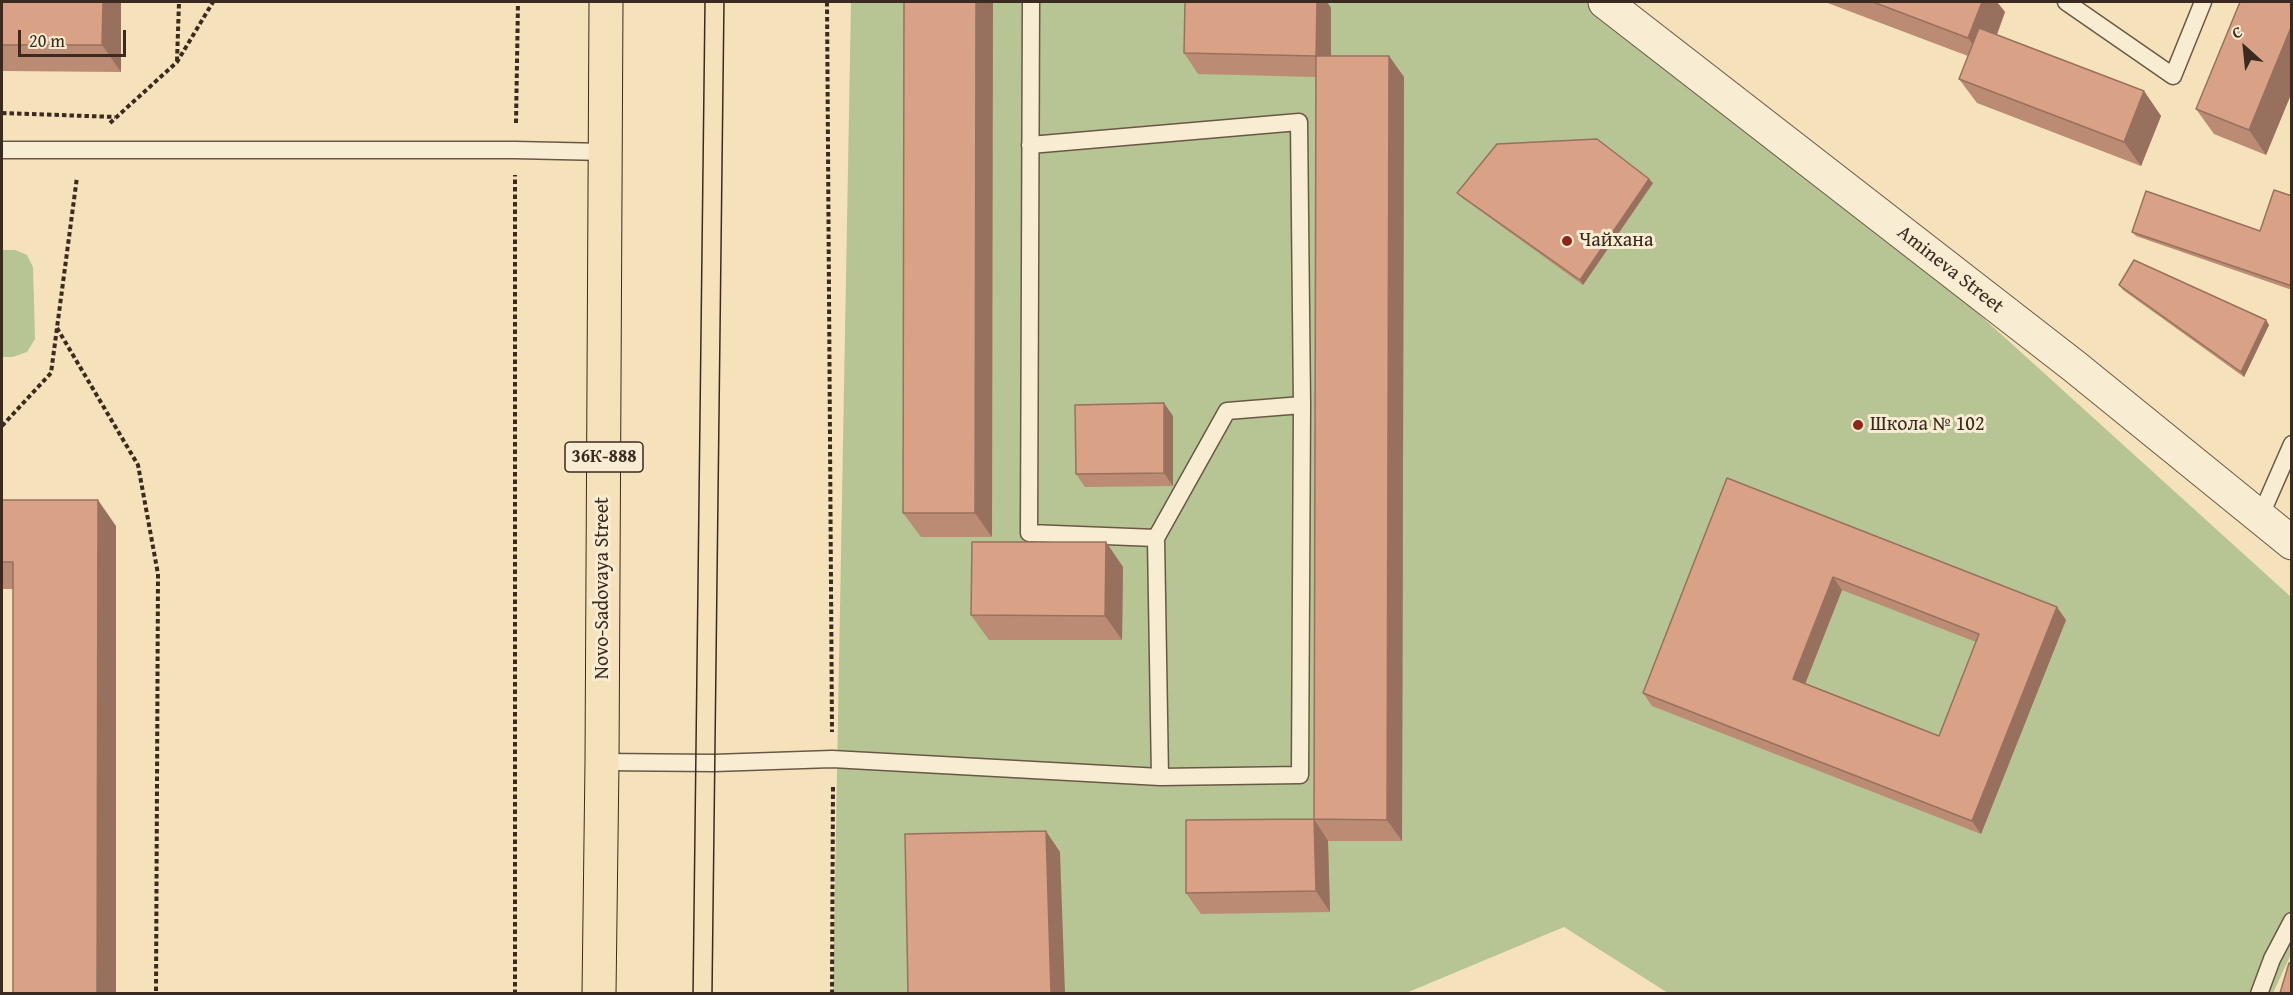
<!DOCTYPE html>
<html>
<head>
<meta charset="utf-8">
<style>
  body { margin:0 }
  #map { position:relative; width:2293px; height:995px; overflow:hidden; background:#f5e2ba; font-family:"Gentium Book Plus",serif }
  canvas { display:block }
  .frame { position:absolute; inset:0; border:3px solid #3b2a1f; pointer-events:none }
  .north { position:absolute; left:2215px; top:18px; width:60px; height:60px; -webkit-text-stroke:4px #f8ecd2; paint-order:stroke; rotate:333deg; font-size:16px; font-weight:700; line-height:24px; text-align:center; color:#3b2a1f }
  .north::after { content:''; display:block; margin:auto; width:21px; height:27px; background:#3b2a1f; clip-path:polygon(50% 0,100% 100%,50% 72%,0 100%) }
  .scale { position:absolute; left:18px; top:30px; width:108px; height:27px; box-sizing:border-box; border:3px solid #3b2a1f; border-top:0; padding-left:8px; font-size:18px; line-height:21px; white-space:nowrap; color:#3b2a1f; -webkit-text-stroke:4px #f8ecd2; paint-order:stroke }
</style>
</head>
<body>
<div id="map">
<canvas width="2293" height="995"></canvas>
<div class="frame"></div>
<div class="north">С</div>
<div class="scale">20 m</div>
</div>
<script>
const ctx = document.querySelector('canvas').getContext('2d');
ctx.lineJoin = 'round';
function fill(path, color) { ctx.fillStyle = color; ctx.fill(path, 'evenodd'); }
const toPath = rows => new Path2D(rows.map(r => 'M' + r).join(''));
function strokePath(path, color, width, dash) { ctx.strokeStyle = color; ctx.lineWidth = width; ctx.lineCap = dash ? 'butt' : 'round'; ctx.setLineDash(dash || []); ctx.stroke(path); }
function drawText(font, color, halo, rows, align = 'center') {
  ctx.font = font + ' "Gentium Book Plus",serif'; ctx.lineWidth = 6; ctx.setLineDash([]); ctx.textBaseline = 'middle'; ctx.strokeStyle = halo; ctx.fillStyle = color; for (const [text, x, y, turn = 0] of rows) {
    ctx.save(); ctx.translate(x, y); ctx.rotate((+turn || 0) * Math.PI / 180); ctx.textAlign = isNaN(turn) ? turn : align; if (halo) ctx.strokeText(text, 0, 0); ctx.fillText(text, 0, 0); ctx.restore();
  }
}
const green = toPath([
  [851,2,1605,2,1810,161,2291,597,2292,952,2273,993,1668,993,1564,927,1406,993,833,994],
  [2,250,15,250,27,255,33,267,35,339,27,352,13,357,2,357]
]);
const path = toPath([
  [827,2,832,732],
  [177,61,179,2],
  [2,113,115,117],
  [110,123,177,62,213,2],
  [516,123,518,2],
  [57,328,138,465,158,574,156,994],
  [2,426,51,373,77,177],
  [515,994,515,175],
  [832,994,833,784]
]);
const service = toPath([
  [2066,2,2173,76,2203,2],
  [1030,145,1299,122,1302,405,1300,775,1160,777],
  [2,150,515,150,605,152],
  [2260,517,2292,444],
  [1156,538,1227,411,1302,405],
  [602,762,714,763,832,759,1160,777,1156,538,1029,533,1031,2],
  [2259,994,2272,959,2292,921]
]);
const tertiary = toPath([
  [1605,2,2074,366,2292,543]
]);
const primary = toPath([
  [599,994,602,762,606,2]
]);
const tram = toPath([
  [693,994,705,2],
  [712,994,724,2]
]);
const wall = toPath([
  [2,2,121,2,121,72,2,71],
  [904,2,992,537,921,537,903,513],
  [1185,2,1327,2,1331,8,1331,56,1389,56,1404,77,1402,841,1328,841,1330,912,1201,914,1186,893,1314,819,1316,77,1198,74,1184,53],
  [1825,2,1997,2,2005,12,1997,35,2144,91,2161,116,2141,166,1977,103,1959,79,1968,56],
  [2292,2,2292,92,2266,155,2214,134,2196,109],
  [1653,183,1583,285,1461,197,1457,193],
  [2292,196,2292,290,2136,236,2132,232,2260,231],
  [2119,285,2266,320,2269,325,2244,377,2123,290],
  [1173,416,1173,486,1085,487,1076,474],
  [1727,478,2066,620,1981,834,1652,706,1643,693],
  [1842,590,1976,642,1939,736,1805,683],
  [2,500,116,526,116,993,13,993,13,589,2,589],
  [1106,542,1123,567,1122,640,989,640,971,615]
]);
const shadedWall = toPath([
  [103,2,121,2,121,72,102,45],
  [976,2,993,2,992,537,975,513],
  [1317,2,1327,2,1331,8,1331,77,1316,56],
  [1982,2,1997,2,2005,12,1986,63,1968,38],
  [2292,25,2292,92,2266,155,2249,130],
  [1389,56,1404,77,1402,841,1387,820],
  [2144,91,2161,116,2141,166,2124,142],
  [1649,179,1653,183,1583,285,1580,280],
  [2266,320,2269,325,2244,377,2241,372],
  [1164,403,1173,416,1173,486,1164,473],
  [98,500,116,526,116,993,97,993],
  [1106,542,1123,567,1122,640,1105,616],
  [1833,577,1842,590,1802,692,1793,679],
  [2057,607,2066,620,1981,834,1972,821],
  [1314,819,1328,841,1330,912,1316,891],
  [1046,831,1060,852,1065,993,1051,993]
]);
const building = toPath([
  [2,2,103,2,102,45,2,45,2,2],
  [904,2,976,2,975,513,903,513,904,2],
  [1185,2,1317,2,1316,56,1389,56,1387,820,1314,819,1316,56,1184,53,1185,2],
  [1873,2,1982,2,1968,38,1873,2],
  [2240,2,2292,2,2292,25,2249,130,2196,109,2240,2],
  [1979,28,2144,91,2124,142,1959,79,1979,28],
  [1597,139,1649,179,1580,280,1457,193,1497,144,1597,139],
  [2274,190,2292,196,2292,286,2132,232,2146,191,2260,231,2274,190],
  [2134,260,2266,320,2241,372,2119,285,2134,260],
  [1164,403,1164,473,1076,474,1075,405,1164,403],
  [1727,478,2057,607,1972,821,1643,693,1727,478],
  [1833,577,1979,634,1939,736,1793,679,1833,577],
  [2,500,98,500,97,993,13,993,13,562,2,562,2,500],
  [972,542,1106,542,1105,616,971,615,972,542],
  [1314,819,1316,891,1186,893,1186,820,1314,819],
  [1046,831,1051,993,908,993,905,834,1046,831],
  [2289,963,2292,963,2292,993,2280,993,2289,963]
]);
const markers = [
  [1567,241,6,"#8f2418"],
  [1858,425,6,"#8f2418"]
];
const shields = [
  [604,457,78]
];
const shieldNames = [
  ["36К-888",604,457]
];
const poiNames = [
  ["Чайхана",1579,241],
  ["Школа № 102",1870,425]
];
const streetNames = [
  ["Amineva Street",1950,270,38],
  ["Novo-Sadovaya Street",603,588,-90]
];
fill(green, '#b7c493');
strokePath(service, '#6a5846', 19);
strokePath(tertiary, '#6a5846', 35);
strokePath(primary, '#3b2a1f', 35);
strokePath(path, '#3b2a1f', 4, [4.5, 3]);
strokePath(service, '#f8ecd2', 16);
strokePath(tertiary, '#f8ecd2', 33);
strokePath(primary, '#f5e2ba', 33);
strokePath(tram, '#3b2a1f', 1.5);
fill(wall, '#bb8b73');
fill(shadedWall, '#98715e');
fill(building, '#d9a286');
strokePath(building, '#98715e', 1.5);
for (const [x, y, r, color] of markers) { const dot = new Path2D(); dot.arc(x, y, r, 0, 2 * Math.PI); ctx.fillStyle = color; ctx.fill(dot); strokePath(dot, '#f8ecd2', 2); }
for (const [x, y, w] of shields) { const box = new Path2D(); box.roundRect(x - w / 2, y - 15, w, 30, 4.5); ctx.fillStyle = '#f8ecd2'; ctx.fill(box); strokePath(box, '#3b2a1f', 1.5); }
drawText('bold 18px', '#3b2a1f', null, shieldNames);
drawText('20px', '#3b2a1f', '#f8ecd2', poiNames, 'left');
drawText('20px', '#3b2a1f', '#f8ecd2', streetNames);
</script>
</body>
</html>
